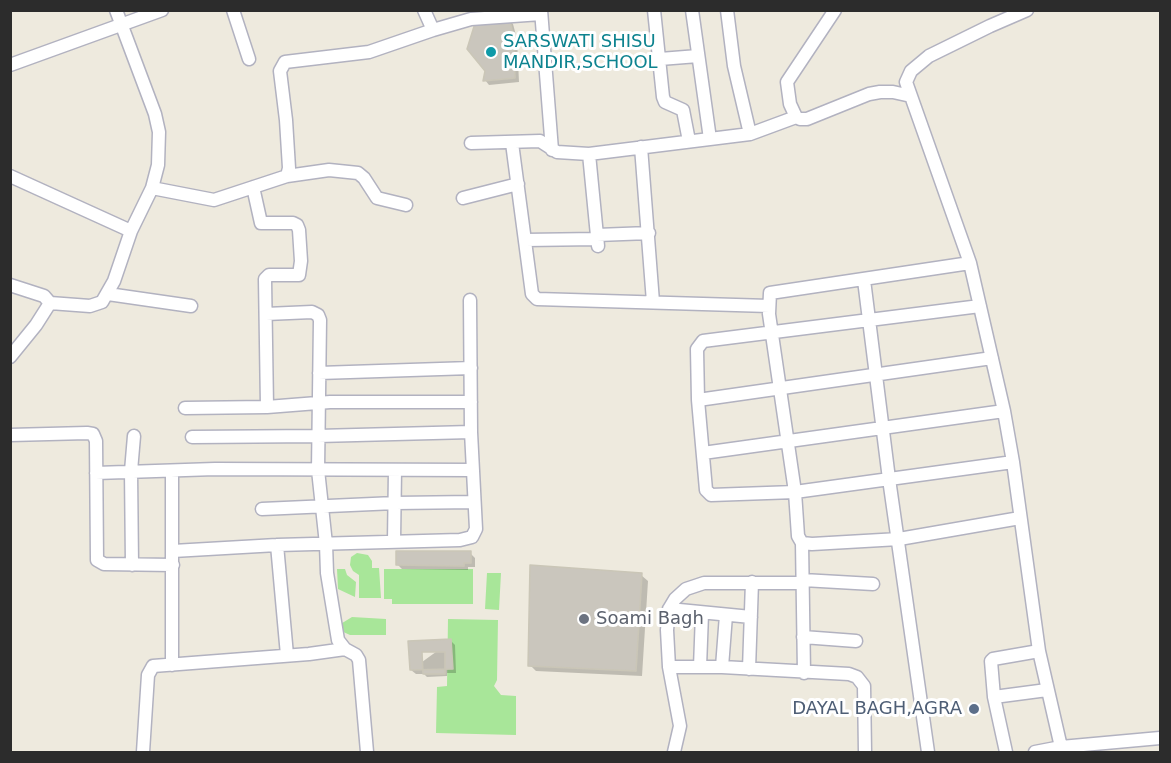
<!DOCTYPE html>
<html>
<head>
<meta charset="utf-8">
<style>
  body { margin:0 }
  #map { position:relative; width:1171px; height:763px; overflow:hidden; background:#eeeade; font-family:"DejaVu Sans",sans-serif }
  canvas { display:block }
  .frame { position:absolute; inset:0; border:12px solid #2c2c2c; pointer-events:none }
</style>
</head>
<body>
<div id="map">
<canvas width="1171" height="763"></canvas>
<div class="frame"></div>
</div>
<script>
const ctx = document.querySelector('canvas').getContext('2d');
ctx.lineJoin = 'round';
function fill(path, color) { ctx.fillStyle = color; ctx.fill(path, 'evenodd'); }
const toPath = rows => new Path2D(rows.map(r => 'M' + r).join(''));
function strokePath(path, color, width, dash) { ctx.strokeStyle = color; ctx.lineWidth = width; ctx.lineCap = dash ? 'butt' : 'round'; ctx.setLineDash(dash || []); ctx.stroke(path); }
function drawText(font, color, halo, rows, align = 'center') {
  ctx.font = font + ' "DejaVu Sans",sans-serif'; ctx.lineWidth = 6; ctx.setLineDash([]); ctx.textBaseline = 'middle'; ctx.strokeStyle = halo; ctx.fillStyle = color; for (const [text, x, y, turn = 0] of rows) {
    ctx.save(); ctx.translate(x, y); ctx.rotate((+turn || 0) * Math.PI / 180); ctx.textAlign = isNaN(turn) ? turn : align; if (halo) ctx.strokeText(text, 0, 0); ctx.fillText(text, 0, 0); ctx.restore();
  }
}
const green = toPath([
  [357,553,368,555,372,561,372,568,379,568,381,598,359,598,359,575,353,571,350,565,351,557],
  [337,569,345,569,347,575,356,582,355,597,338,589],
  [384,569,473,569,473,604,392,604,392,599,384,599],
  [487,573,501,573,499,610,485,609],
  [352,617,386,619,386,635,350,635,339,630,339,625],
  [448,619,498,620,497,680,494,686,501,695,516,696,516,735,436,733,437,687,447,686]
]);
const shadow = toPath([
  [509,19,513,24,517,39,519,82,489,85,485,80],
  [470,553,475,558,475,567,468,567,468,570,402,569,397,564],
  [641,575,648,581,642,676,536,671,530,665],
  [451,641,455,645,456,673,447,673,447,676,427,677,424,674,416,674,411,670]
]);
const building = toPath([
  [509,18,513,34,515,78,483,81,485,71,467,49,476,20,509,18],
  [396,551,471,551,471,563,464,563,464,566,396,565,396,551],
  [530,565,642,573,636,671,528,666,530,565],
  [451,639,453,669,410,670,408,641,451,639],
  [422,652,445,652,445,674,423,674,422,652]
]);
const minor = toPath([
  [233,10,249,59],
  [424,10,433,30],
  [541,10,552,150],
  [654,10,663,97,665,102,683,110,689,141],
  [692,10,710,139],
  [727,10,734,66,750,134],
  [835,10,787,82,790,104,796,117,800,119,807,119,869,94,880,92,893,92,911,96],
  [1027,10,990,26,929,56,911,71,906,82,970,263,1004,411,1013,462,1039,651,1061,747],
  [660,59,698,56],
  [10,65,162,10],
  [471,143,540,141,557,152,589,154,750,134,796,117],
  [512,143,532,294,537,299,769,306],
  [641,147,653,302],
  [589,154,598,246],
  [10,176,131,231],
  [287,176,329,170,358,173,364,178,377,198,406,205],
  [253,187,261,223,293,223,297,225,299,230,301,261,299,275,269,275,265,279,267,407],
  [152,188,214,200,287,176,289,168,286,120,280,71,285,62,369,52,433,30,471,19,541,14],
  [463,198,518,184],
  [597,235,649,233],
  [525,240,597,239],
  [970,263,770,293,769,314,795,492,798,536,802,543,812,544,899,539,1020,518],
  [864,280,889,479,928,752],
  [10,285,44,296,50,303,36,325,10,357],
  [108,294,191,306],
  [50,303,90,306,102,302,114,281,131,231,152,188,158,165,159,132,155,114,116,10],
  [266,314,312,312,318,315,320,320,318,470,326,544,327,573,338,640,345,649,356,655,359,660,367,752],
  [992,358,698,400,706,490,711,495,795,492,1013,462],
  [319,373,471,368],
  [698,400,697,349,703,341,980,306],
  [185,408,267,407,330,402,471,402],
  [10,435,87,433,93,434,96,441,97,560,104,564,173,565],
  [192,437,318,436,471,432],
  [703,453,1004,411],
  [172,471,172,665],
  [96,473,215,469,473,470],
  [262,509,395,503,474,502],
  [394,541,395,470],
  [802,543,804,673],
  [277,545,287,655],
  [173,551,277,545,460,540,472,537,476,529,471,432,470,300],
  [132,565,131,471,134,436],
  [803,580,873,584],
  [669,609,751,617],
  [803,637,856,641],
  [669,667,722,667,849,674,857,677,864,686,865,752],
  [700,667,702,614],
  [722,667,726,615],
  [749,669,752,582],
  [994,697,1047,690],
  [143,752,148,675,153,666,309,654,345,649],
  [674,752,680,726,669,667,667,630,669,609,675,599,686,589,704,583,803,583],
  [1006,752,994,697,991,661,993,659,1039,651],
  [1035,752,1061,747,1160,738]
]);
const markers = [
  [491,52,6,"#0f9aa8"],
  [584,619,6,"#6b7280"],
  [974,709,6,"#5c6f8a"]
];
const cultureNames = [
  ["SARSWATI SHISU",503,42],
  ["MANDIR,SCHOOL",503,63]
];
const worshipNames = [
  ["Soami Bagh",596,619]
];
const serviceNames = [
  ["DAYAL BAGH,AGRA",962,709]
];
fill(green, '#a8e699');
fill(shadow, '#0003');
fill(building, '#cac6bd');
strokePath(building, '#cac6b7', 1.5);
strokePath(minor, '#b2b2c0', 15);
strokePath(minor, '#fff', 12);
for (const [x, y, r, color] of markers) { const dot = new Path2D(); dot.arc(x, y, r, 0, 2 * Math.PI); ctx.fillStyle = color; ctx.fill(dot); strokePath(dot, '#fff', 2); }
drawText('18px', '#0d838f', '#fff', cultureNames, 'left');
drawText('18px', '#5b616d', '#fff', worshipNames, 'left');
drawText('18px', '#4e5e75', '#fff', serviceNames, 'right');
</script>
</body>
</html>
